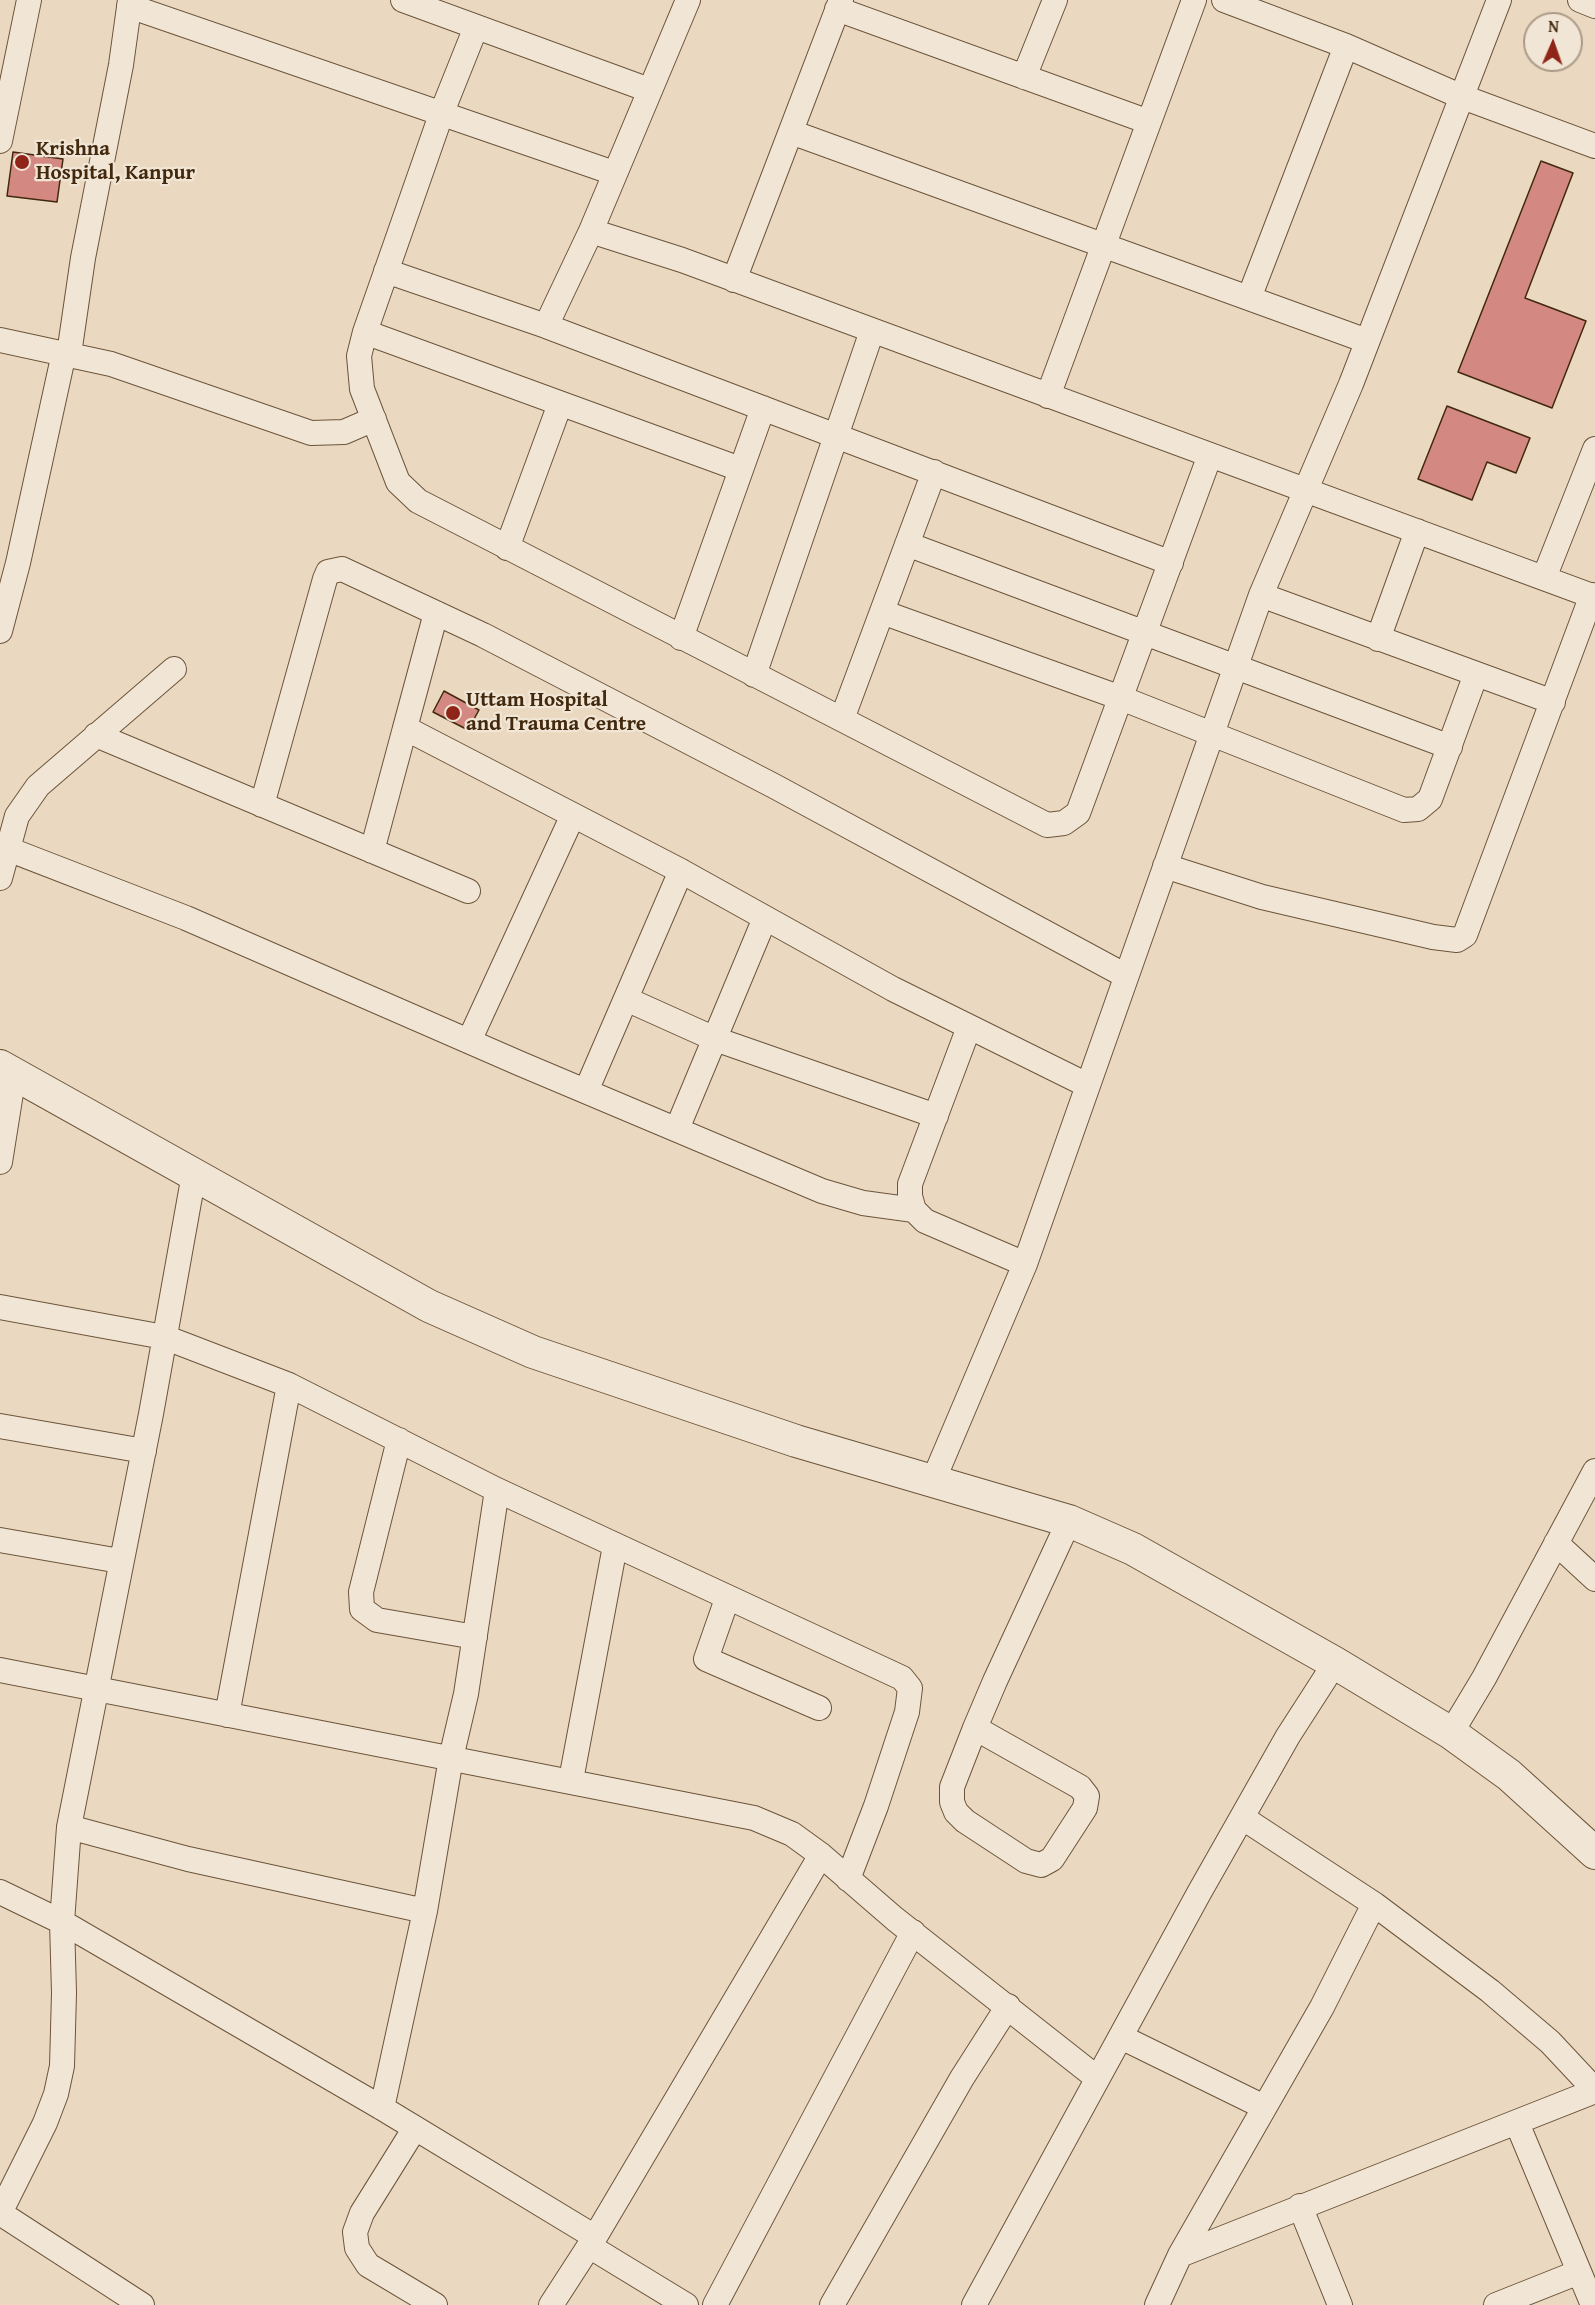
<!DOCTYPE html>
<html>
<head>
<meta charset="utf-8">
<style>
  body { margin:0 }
  #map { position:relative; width:1595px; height:2305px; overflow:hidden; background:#ead9c0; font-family:"Gentium Book Plus",serif }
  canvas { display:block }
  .north { position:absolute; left:1523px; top:12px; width:60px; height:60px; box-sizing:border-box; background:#f1e6d6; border:2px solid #ab9a86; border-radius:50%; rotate:2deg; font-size:16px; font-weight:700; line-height:24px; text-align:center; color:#42280d }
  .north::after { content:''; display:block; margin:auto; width:21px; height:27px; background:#8f2418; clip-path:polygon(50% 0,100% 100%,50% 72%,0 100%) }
</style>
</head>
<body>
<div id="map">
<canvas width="1595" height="2305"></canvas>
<div class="north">N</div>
</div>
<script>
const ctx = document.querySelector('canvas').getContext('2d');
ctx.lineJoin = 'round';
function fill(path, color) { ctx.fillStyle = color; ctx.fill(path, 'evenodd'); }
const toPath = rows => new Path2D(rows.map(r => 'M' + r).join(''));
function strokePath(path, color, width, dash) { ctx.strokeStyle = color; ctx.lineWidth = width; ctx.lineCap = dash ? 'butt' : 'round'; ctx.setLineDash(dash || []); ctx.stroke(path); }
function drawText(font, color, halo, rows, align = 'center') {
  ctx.font = font + ' "Gentium Book Plus",serif'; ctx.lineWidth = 4.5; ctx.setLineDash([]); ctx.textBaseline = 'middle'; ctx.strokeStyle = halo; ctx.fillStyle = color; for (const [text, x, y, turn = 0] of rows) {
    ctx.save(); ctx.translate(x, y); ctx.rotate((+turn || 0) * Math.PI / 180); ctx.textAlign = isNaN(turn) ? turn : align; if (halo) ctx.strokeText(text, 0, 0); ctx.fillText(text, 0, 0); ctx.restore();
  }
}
const building = toPath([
  [13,152,63,159,57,202,7,196,13,152],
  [1541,161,1573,173,1525,298,1586,321,1552,408,1458,372,1541,161],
  [1447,406,1530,438,1516,473,1487,462,1472,500,1418,479,1447,406],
  [444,691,479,710,468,730,433,712,444,691]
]);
const minor = toPath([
  [403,0,649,90],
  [1224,0,1346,46,1249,298],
  [1580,0,1595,6],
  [129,6,614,173],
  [837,9,1149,122],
  [476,27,442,112,365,332,740,469],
  [1346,46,1460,96,1595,146],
  [1024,77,1055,0],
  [791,132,1367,341],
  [0,141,29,0],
  [591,231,682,260,1595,597],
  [386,271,546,326,1171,563],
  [734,280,841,0],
  [546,326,591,231,688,0],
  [365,332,359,356,362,389,398,482,418,501,1047,825,1064,823,1078,813,1210,455],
  [0,340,111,364,311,433,344,432,374,419],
  [69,354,83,258,121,65,130,0],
  [1048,396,1194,0],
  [907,544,1450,747],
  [507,548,560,404],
  [1544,578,1595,449],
  [1261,595,1553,702],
  [882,612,1121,698,1404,810,1418,809,1430,799,1476,674],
  [0,631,18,563,64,353],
  [681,638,763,408],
  [1378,639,1417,531],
  [754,675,872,331],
  [842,719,934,472],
  [405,728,436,613],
  [96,735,468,891],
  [262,805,325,579,328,572,342,569,483,635,774,786,1126,976],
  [0,846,186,918,521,1064,822,1191,863,1203,914,1210],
  [372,851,405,728,681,871,893,989,1087,1085],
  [1165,866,1262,897,1433,937,1457,940,1465,935,1592,595],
  [0,878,17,816,38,786,174,669],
  [626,999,715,1039,936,1116],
  [969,1027,910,1184,910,1196,914,1210,925,1221,1025,1264],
  [469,1041,573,815],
  [586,1091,681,871],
  [677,1129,765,918],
  [0,1162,14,1074],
  [0,1307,164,1337,289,1385,497,1490,902,1678,910,1688,907,1712,876,1806,848,1879],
  [0,1426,144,1451],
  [399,1440,361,1592,362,1609,377,1620,475,1637],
  [933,1481,1025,1264,1261,595,1351,384,1499,0],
  [0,1540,120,1561],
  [1556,1543,1595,1579],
  [727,1599,706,1659,819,1708],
  [0,1670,754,1818,792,1834,821,1855,895,1919,1097,2078],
  [227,1715,289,1385],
  [975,1728,1080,1787,1087,1796,1085,1808,1052,1859,1041,1865,1026,1861,965,1821,956,1812,952,1802,952,1787,975,1728,995,1681,1069,1521],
  [1451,1733,1484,1678,1595,1471],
  [571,1780,615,1546],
  [1243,1818,1374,1904,1490,1991,1550,2042,1595,2090],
  [69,1827,188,1859,425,1911],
  [0,1892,62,1922,382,2108,595,2237],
  [1121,2037,1264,2107],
  [382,2108,425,1911,451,1758,466,1694,497,1490],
  [1517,2123,1593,2305],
  [415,2128,362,2213,355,2232,357,2248,368,2265,435,2305],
  [1300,2206,1340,2305],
  [0,2213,45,2123,56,2094,62,2066,64,1993,62,1922,69,1827,151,1414,194,1174],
  [0,2213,142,2305],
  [589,2246,686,2305],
  [1180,2255,1595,2091],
  [551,2305,595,2237,821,1855],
  [715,2305,913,1932],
  [832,2305,962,2078,1008,2006],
  [974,2305,1199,1893,1288,1736,1335,1663],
  [1157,2305,1180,2255,1322,2007,1374,1904],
  [1496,2305,1579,2272]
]);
const tertiary = toPath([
  [0,1066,429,1306,533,1352,796,1441,1069,1521,1133,1549,1335,1663,1451,1733,1509,1775,1595,1853]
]);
const markers = [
  [22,162,8,"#8f2418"],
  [453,713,8,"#8f2418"]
];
const poiNames = [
  ["Krishna",36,150],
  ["Hospital, Kanpur",36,174],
  ["Uttam Hospital",466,701],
  ["and Trauma Centre",466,725]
];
fill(building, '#d38982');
strokePath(building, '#42280d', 1.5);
strokePath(minor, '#6c543a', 26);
strokePath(tertiary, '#6c543a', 34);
strokePath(minor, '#f1e6d6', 24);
strokePath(tertiary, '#f1e6d6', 32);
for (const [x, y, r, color] of markers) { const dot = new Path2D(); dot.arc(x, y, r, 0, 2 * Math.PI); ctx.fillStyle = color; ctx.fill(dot); strokePath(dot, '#f1e6d6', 2); }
drawText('bold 21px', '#42280d', '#f1e6d6', poiNames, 'left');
</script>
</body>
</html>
